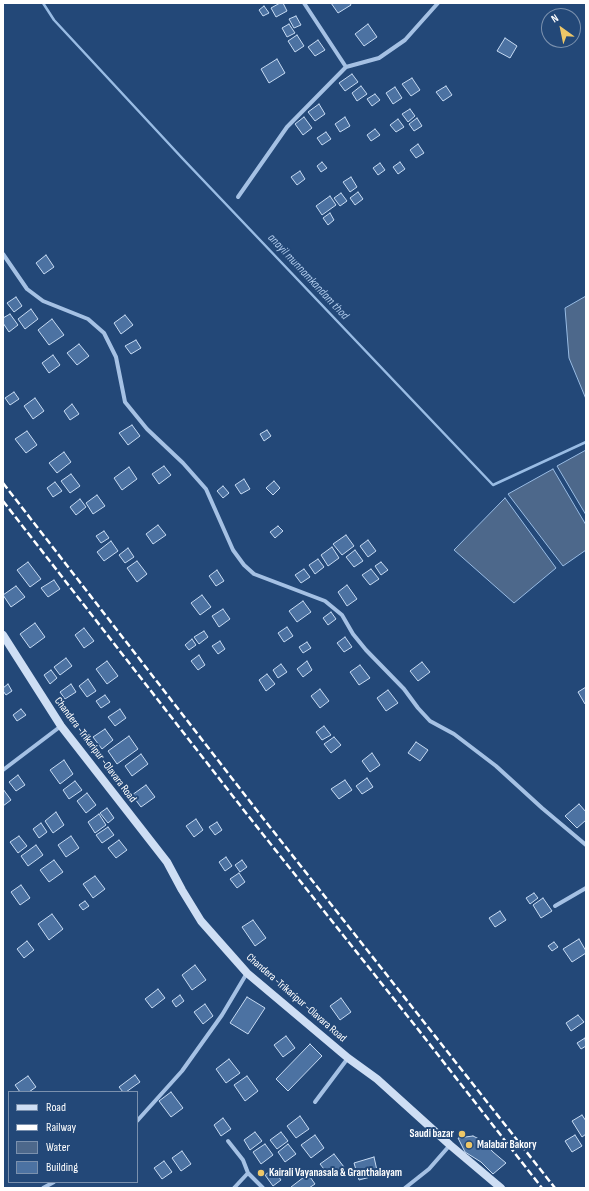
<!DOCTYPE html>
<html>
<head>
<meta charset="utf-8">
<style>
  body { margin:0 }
  #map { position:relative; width:589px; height:1191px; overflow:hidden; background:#234878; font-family:"Sofia Sans Condensed",sans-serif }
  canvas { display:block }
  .frame { position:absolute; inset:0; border:4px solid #fff; pointer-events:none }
  .legend { position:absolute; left:8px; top:1091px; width:130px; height:92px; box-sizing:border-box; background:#234878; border:1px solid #7b91ae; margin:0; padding:5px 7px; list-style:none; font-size:12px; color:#fff }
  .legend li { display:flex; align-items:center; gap:8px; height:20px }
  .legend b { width:20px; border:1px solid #7b91ae }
  .north { position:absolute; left:541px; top:8px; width:40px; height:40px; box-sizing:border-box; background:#234878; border:1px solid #7b91ae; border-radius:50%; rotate:327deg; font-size:11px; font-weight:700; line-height:16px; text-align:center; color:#fff }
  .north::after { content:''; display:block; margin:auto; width:14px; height:18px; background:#eec768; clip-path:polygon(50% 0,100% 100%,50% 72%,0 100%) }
</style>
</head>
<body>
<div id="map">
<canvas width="589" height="1191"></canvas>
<div class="frame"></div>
<ul class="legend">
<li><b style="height:5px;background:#cedef4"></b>Road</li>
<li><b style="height:5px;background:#fff"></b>Railway</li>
<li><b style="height:11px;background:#4d688b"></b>Water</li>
<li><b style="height:11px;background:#4c72a2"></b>Building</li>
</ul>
<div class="north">N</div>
</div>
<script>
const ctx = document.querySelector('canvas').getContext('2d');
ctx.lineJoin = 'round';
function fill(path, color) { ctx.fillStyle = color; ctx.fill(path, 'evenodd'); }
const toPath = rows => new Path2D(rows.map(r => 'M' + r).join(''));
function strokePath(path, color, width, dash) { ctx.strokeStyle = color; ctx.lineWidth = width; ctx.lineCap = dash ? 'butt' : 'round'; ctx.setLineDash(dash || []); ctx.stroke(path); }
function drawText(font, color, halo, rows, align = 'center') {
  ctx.font = font + ' "Sofia Sans Condensed",sans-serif'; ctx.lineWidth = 4; ctx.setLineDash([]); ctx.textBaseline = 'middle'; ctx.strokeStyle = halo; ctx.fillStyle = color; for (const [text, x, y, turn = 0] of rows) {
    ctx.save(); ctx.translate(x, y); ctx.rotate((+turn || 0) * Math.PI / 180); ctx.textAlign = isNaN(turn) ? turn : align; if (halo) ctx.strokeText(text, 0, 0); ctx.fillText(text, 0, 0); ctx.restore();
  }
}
const water = toPath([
  [586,296,586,399,569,358,565,308,586,296],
  [586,450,586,515,557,466,586,450],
  [553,469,586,525,586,550,563,566,508,494,553,469],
  [505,498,556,568,514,603,454,550,505,498]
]);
const stream = toPath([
  [43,3,54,20,183,159,493,485,586,442]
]);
const building = toPath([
  [280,3,283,3,287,11,276,17,271,8,280,3],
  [331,3,350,3,351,5,338,13,331,3],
  [264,6,269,13,263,16,259,10,264,6],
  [296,16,301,25,294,28,289,19,296,16],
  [289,24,295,33,287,37,282,28,289,24],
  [368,24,377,37,364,46,355,34,368,24],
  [297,35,304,46,295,52,288,41,297,35],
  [505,38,517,46,510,58,497,51,505,38],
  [318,40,325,50,315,56,308,47,318,40],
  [277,59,285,73,269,83,261,69,277,59],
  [352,74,358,82,345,91,339,83,352,74],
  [412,78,420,90,411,96,402,84,412,78],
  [361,86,367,94,357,101,352,93,361,86],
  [446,86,452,95,443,101,436,92,446,86],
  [395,87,402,98,393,104,386,93,395,87],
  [375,94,380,100,372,106,367,99,375,94],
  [319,104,325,114,315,121,308,112,319,104],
  [410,109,415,116,408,122,402,114,410,109],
  [304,117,312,128,303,135,295,124,304,117],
  [345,117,350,126,340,132,335,124,345,117],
  [417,118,422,126,414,131,409,124,417,118],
  [398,119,404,127,396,132,390,125,398,119],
  [375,129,380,135,371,141,367,135,375,129],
  [326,132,331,139,322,145,317,138,326,132],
  [418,144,424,153,416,158,410,150,418,144],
  [322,162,327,168,321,172,317,166,322,162],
  [400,162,405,169,398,174,393,167,400,162],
  [380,163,385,170,378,175,373,168,380,163],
  [300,171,305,179,297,185,291,177,300,171],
  [351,177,357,187,350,192,343,182,351,177],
  [358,192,363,199,355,205,350,198,358,192],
  [341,193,347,201,340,206,334,198,341,193],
  [330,196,336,205,322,215,316,206,330,196],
  [330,213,334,220,328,225,323,218,330,213],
  [46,255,54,267,44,274,36,263,46,255],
  [16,297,22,306,14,312,7,303,16,297],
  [31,309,38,319,25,329,18,319,31,309],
  [10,314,18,325,9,332,3,323,3,318,10,314],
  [125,315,133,325,121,334,114,323,125,315],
  [52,319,64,335,49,345,38,330,52,319],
  [136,340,141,348,131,354,125,346,136,340],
  [79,344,89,356,77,365,67,353,79,344],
  [53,355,60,365,49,373,42,363,53,355],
  [14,392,19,399,10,405,5,398,14,392],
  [35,398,44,411,33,419,24,406,35,398],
  [72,404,79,414,70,420,64,411,72,404],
  [132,425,140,436,128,445,119,433,132,425],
  [267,430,271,436,264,441,260,434,267,430],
  [27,431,37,445,26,453,15,439,27,431],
  [64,452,71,462,57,473,49,463,64,452],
  [164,466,171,475,159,484,152,474,164,466],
  [129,467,137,479,122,490,114,478,129,467],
  [71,474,80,486,70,493,61,481,71,474],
  [244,479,250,489,241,494,235,485,244,479],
  [274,481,280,488,273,495,266,488,274,481],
  [55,482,62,491,53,497,47,488,55,482],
  [223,486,229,493,223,498,217,491,223,486],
  [97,495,105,506,93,514,86,503,97,495],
  [80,499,86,507,76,515,70,507,80,499],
  [158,525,166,535,153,544,146,534,158,525],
  [278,526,283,531,275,538,270,532,278,526],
  [104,531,109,538,101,543,96,536,104,531],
  [346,535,354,546,342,555,333,544,346,535],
  [368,540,376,551,368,557,360,546,368,540],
  [111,541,118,551,104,561,97,552,111,541],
  [332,547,339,558,328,566,321,555,332,547],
  [128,548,134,557,125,563,119,555,128,548],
  [355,550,363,561,354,567,346,557,355,550],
  [318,559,324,567,315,574,309,565,318,559],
  [137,561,147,574,137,582,127,568,137,561],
  [28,562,41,579,30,587,17,570,28,562],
  [381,562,388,570,381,575,375,566,381,562],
  [304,569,310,577,301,583,295,575,304,569],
  [371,569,379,579,370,585,362,575,371,569],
  [217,570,224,581,216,586,209,576,217,570],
  [54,580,60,589,48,597,41,588,54,580],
  [347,585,357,599,347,606,338,592,347,585],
  [16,586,25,597,11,607,3,595,16,586],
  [202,595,211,607,200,615,191,603,202,595],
  [303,601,311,612,297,622,289,611,303,601],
  [223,609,230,619,219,627,212,616,223,609],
  [331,612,336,619,328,625,323,618,331,612],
  [35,623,45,637,30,648,20,634,35,623],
  [287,627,293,636,284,642,278,633,287,627],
  [84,628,94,641,84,648,75,635,84,628],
  [204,631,208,637,199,644,194,637,204,631],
  [345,637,352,647,344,652,337,643,345,637],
  [192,639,196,645,189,650,185,645,192,639],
  [220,641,225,649,218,654,212,646,220,641],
  [307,642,311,648,303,653,299,647,307,642],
  [199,655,205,665,198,670,191,661,199,655],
  [66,658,72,666,60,675,54,667,66,658],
  [107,661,118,676,107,684,96,669,107,661],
  [307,661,312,670,303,677,297,669,307,661],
  [422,662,430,672,418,681,410,671,422,662],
  [281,664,287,672,278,678,273,670,281,664],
  [360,665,370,678,359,685,350,672,360,665],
  [51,670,57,678,50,684,44,675,51,670],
  [267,674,275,684,266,691,259,680,267,674],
  [88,679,96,691,87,697,79,686,88,679],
  [8,684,12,691,6,695,3,691,3,688,8,684],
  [71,684,76,692,65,699,60,692,71,684],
  [586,687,586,704,585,704,578,692,586,687],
  [320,689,329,701,320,708,311,696,320,689],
  [388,690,398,703,386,711,377,698,388,690],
  [105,695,110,702,101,708,96,701,105,695],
  [21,709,26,715,17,721,13,715,21,709],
  [120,709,126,718,115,726,108,717,120,709],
  [324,726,331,735,322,740,316,732,324,726],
  [105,729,113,740,102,749,93,737,105,729],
  [129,736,138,749,117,764,108,751,129,736],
  [334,737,341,745,331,753,324,744,334,737],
  [416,742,428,750,420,761,408,753,416,742],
  [372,753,380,765,370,772,362,761,372,753],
  [141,754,148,764,132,776,125,766,141,754],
  [64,760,73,774,60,784,50,770,64,760],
  [18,775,25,785,16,791,9,782,18,775],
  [367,778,373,787,362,794,356,786,367,778],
  [345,780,352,790,339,799,331,789,345,780],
  [75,781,82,790,69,799,63,790,75,781],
  [146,785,155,797,141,807,132,795,146,785],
  [3,789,11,800,3,806,3,789],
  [87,793,96,805,86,813,77,801,87,793],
  [579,804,586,812,586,820,577,828,565,816,579,804],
  [107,808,114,818,108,823,100,813,107,808],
  [56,812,64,825,53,833,45,821,56,812],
  [99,814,106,825,95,833,88,822,99,814],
  [196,819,203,830,194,837,186,826,196,819],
  [217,822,222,830,215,835,209,827,217,822],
  [41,823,47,832,39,838,33,829,41,823],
  [108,827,114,835,102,843,96,835,108,827],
  [19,836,27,846,18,853,10,842,19,836],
  [71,836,79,848,66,857,58,845,71,836],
  [119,840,127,850,116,858,108,848,119,840],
  [36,845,43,855,28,866,21,856,36,845],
  [226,857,232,866,225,871,219,862,226,857],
  [54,860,63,872,49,882,40,870,54,860],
  [242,860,247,867,240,872,235,865,242,860],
  [239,873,245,882,237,888,230,879,239,873],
  [95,876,105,889,93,898,83,884,95,876],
  [21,885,30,898,20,905,11,892,21,885],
  [534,893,538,898,530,904,526,898,534,893],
  [543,898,552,911,541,918,533,905,543,898],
  [85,901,89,906,83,910,79,905,85,901],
  [500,911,506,920,495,927,489,918,500,911],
  [52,914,63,929,49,940,38,924,52,914],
  [253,920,266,938,255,946,242,927,253,920],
  [579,939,586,951,586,953,572,962,563,949,579,939],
  [27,941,34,950,24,958,17,949,27,941],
  [554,942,558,947,552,951,548,946,554,942],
  [195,965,206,980,192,990,182,975,195,965],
  [158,989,165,998,152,1008,145,999,158,989],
  [180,995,184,1001,176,1007,172,1001,180,995],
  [247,997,265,1008,248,1034,230,1023,247,997],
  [341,998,351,1012,340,1020,330,1006,341,998],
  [205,1004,213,1016,203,1024,194,1012,205,1004],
  [578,1015,584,1022,571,1031,566,1023,578,1015],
  [286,1036,295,1048,283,1057,274,1045,286,1036],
  [585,1038,586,1046,581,1049,577,1043,585,1038],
  [310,1044,322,1056,288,1091,276,1079,310,1044],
  [229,1059,240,1073,226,1083,216,1069,229,1059],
  [135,1075,140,1082,126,1092,123,1092,119,1087,135,1075],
  [28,1076,36,1087,29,1092,20,1092,15,1085,28,1076],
  [247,1076,258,1091,245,1101,234,1085,247,1076],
  [171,1092,183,1108,171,1117,159,1101,171,1092],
  [582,1115,586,1121,586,1134,582,1137,572,1121,582,1115],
  [300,1116,309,1129,296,1138,287,1126,300,1116],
  [223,1118,231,1129,221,1136,214,1125,223,1118],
  [255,1132,262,1141,250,1150,244,1140,255,1132],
  [281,1132,288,1141,277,1149,270,1140,281,1132],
  [315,1135,324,1148,311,1158,301,1145,315,1135],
  [575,1135,582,1146,572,1152,565,1141,575,1135],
  [473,1136,483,1141,493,1152,506,1163,493,1174,481,1162,465,1152,458,1138,473,1136],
  [265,1144,273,1155,261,1164,253,1152,265,1144],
  [288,1144,296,1154,285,1162,278,1152,288,1144],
  [182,1151,191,1164,181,1171,172,1158,182,1151],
  [334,1154,344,1167,330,1177,320,1164,334,1154],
  [374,1157,378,1175,359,1180,354,1163,374,1157],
  [164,1161,172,1172,162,1179,154,1168,164,1161],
  [273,1169,281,1180,273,1186,265,1175,273,1169],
  [308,1174,315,1184,309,1188,292,1188,291,1187,308,1174]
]);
const minor = toPath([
  [304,3,346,67],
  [238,197,287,127,346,67,379,58,405,40,438,3],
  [3,254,27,289,43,301,88,319,104,333,116,357,125,402,147,429,183,463,206,489,233,550,244,565,254,574,325,601,342,615,353,634,366,650,404,689,418,708,430,721,454,734,496,766,542,808,586,845],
  [3,770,61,726],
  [555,906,586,888],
  [315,1102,348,1058],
  [137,1121,182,1071,222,1015,247,973],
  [228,1141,243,1160,248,1173,263,1188],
  [43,1188,54,1182],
  [234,1188,248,1173],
  [405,1188,429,1169,450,1145]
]);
const secondary = toPath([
  [3,635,61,726,167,862,182,890,201,921,247,973,348,1058,377,1079,450,1145,501,1188]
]);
const rail = toPath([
  [3,483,255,808,555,1188],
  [3,501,246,813,417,1028,542,1188]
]);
const markers = [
  [462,1134,4,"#eec768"],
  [469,1145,4,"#eec768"],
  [261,1173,4,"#eec768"]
];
const streetNames = [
  ["Chandera -Trikaripur -Olavara Road",95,750,53],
  ["Chandera -Trikaripur -Olavara Road",296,998,41]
];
const poiNames = [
  ["Saudi bazar",454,1134,"right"],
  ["Malabar Bakory",477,1145],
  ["Kairali Vayanasala & Granthalayam",269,1173]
];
const waterNames = [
  ["anayil munnamkandam thod",308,277,47]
];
fill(water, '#4d688b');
strokePath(water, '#99bce4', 1);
strokePath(stream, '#99bce4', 2.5);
fill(building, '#4c72a2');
strokePath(building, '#c7dbf3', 1);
strokePath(minor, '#a5c1e4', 4);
strokePath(secondary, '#cedef4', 8);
strokePath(rail, '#fff', 2.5, [7, 3]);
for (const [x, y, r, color] of markers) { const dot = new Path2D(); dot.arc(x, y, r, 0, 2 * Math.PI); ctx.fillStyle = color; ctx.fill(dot); strokePath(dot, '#234878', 1.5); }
drawText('11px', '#fff', '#234878', streetNames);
drawText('bold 11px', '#fff', '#234878', poiNames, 'left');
drawText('italic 12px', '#b0cbec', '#234878', waterNames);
</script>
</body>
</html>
